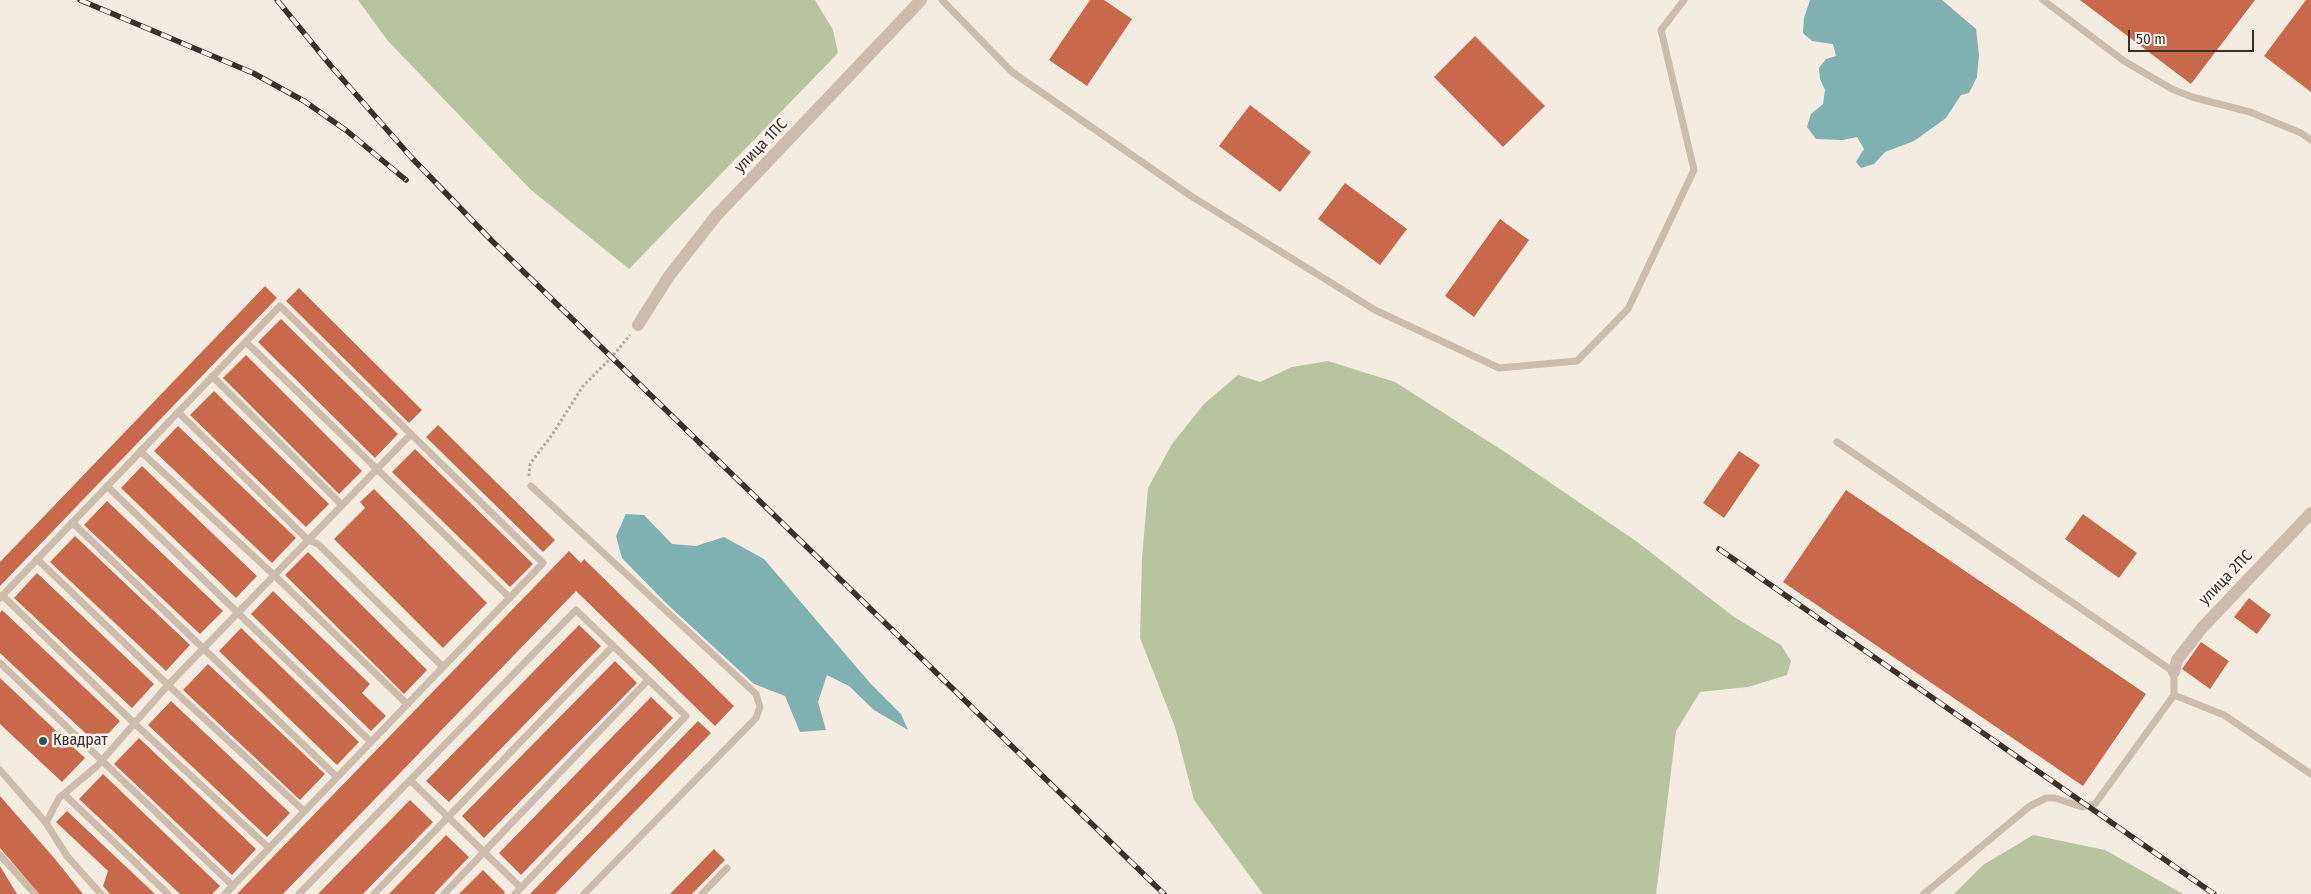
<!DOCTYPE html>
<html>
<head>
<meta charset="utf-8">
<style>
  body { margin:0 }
  #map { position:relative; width:2311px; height:894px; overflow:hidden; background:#f4ebe1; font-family:"Fira Sans Condensed",sans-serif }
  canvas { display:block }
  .scale { position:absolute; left:2128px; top:30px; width:126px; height:22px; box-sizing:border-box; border:2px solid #3b302b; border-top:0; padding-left:6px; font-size:15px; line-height:18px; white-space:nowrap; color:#3b302b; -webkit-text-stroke:4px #fbf5ee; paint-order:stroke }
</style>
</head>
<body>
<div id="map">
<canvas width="2311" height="894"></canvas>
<div class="scale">50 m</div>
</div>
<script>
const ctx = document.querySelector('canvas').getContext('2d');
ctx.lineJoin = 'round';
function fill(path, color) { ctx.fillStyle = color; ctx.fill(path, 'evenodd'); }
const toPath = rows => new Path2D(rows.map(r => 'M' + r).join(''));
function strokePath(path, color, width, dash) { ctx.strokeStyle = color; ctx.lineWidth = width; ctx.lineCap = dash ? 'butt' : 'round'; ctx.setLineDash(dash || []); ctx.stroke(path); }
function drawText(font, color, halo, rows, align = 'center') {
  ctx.font = font + ' "Fira Sans Condensed",sans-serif'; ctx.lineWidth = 5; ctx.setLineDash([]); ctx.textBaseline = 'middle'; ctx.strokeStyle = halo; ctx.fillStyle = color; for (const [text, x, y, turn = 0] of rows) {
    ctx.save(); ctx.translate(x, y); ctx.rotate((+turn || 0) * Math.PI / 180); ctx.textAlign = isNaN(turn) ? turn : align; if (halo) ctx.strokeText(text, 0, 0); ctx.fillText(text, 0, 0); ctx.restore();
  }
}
const green = toPath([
  [358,0,815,0,833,30,838,53,629,269,530,189,388,41],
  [1328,361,1395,382,1508,454,1636,541,1734,617,1781,645,1791,661,1787,675,1748,687,1700,692,1676,731,1656,894,1263,894,1194,800,1175,727,1140,638,1142,559,1148,488,1172,444,1204,404,1238,375,1260,382,1292,367],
  [2033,835,2105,850,2183,894,1954,894,1983,865]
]);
const water = toPath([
  [1810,0,1942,0,1976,29,1979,55,1977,77,1969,93,1961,95,1946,118,1914,141,1885,152,1874,164,1861,168,1856,162,1864,149,1857,137,1843,140,1816,139,1807,127,1811,114,1823,104,1825,90,1820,79,1819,68,1826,59,1836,56,1833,44,1812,41,1803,33,1804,18],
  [626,514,644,515,672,544,696,546,724,537,764,559,870,683,901,714,908,730,874,710,849,686,827,675,818,702,826,730,800,732,785,696,754,684,667,604,622,558,616,536]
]);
const building = toPath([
  [1090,0,1104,0,1132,19,1087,86,1049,60],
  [2080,0,2255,0,2191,84],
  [2306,0,2311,0,2311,92,2264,56],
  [1475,36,1545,106,1503,147,1434,77],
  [1250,105,1311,152,1280,192,1219,146],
  [1345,183,1407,229,1380,265,1318,219],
  [1500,219,1529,240,1474,317,1445,296],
  [265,286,277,298,0,586,0,562],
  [299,288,422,410,409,423,286,301],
  [281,319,398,434,375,458,258,342],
  [246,355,362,471,339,494,223,378],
  [214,391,329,504,306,527,190,415],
  [438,425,555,540,543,552,426,437],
  [178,426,296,538,272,563,154,451],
  [415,449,533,564,510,587,392,472],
  [1739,451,1760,465,1724,518,1703,503],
  [142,466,257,576,236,598,121,488],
  [374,489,487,603,443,648,334,539,365,508,360,502],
  [1846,490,2146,694,2083,786,1783,582],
  [107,501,223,611,200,634,84,525],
  [2083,514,2137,553,2119,578,2065,539],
  [75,536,190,645,166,671,50,562],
  [569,551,581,563,584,559,734,706,715,726,576,591,283,894,237,894],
  [308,552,427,670,404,694,285,575],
  [37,573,154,684,132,708,14,598],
  [273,591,370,684,362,693,386,716,371,731,251,614],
  [2249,598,2271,615,2257,634,2234,617],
  [2,610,120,721,98,745,0,653,0,613],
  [579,625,601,646,449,802,426,781],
  [241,628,359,742,337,765,219,651],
  [2201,642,2229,661,2210,689,2182,669],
  [615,661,637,683,484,838,462,816],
  [208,664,325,774,300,800,183,690],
  [0,678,85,758,62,782,0,724],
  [651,697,673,718,521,875,499,853],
  [171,701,290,813,267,837,148,725],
  [698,721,711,733,555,894,530,894],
  [139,738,256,849,232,875,114,764],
  [103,774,220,886,212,894,180,894,79,799],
  [0,796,55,859,83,894,39,894,0,848],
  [410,800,433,822,363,894,318,894],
  [67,811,155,894,110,894,103,886,108,871,56,822],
  [446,835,469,857,434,894,389,894],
  [714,849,725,860,692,894,670,894],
  [0,866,17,894,0,894],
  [483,870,505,892,504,894,459,894]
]);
const path = toPath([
  [529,476,530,464,552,435,583,386,611,358,630,335]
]);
const service = toPath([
  [942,0,1012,72,1191,196,1375,310,1499,368,1577,361,1628,309,1694,170,1661,30,1684,0],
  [2043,0,2124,61,2172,89,2192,97,2250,112,2301,133,2311,140],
  [246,342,510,598],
  [212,376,342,505],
  [178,412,308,540,318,544,443,667],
  [1837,442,2174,672,2174,695,2224,715,2311,774],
  [140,451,274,575,407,704],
  [107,486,371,742],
  [531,486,756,694,760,707,756,718,584,894],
  [72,522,337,777],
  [37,559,168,685,97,766,59,798,46,823,67,856,101,894],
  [2,595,134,723,269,848],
  [0,598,280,306,543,563,225,894],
  [0,663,233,886],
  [0,770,46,823],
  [410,780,521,888],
  [64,794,168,894],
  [304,811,168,685,411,434],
  [0,855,35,894],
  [299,894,576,610,686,716,515,894],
  [374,894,613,646],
  [444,894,648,680],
  [702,894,727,868],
  [1924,894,2030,806,2046,798,2055,798,2082,807,2095,804,2174,695]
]);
const minor = toPath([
  [638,325,669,276,716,216,921,0],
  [2174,672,2177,660,2202,628,2311,513]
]);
const rail = toPath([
  [80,0,253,73,304,101,347,131,406,180],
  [277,0,331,66,411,157,492,241,1164,894],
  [1719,549,2214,894]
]);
const markers = [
  [43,741,5,"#1f5a5e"]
];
const streetNames = [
  ["улица 1ПС",761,146,-46],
  ["улица 2ПС",2226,578,-46]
];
const poiNames = [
  ["Квадрат",53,741]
];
fill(green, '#b8c4a0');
fill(water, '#7fb0b2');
fill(building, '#c8694b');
strokePath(path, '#b9a596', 3, [2.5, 2.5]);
strokePath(service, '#cdbbac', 7);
strokePath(minor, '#cdbbac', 12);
strokePath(rail, '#3b302b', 5.5);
strokePath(rail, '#fbf5ee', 4, [11]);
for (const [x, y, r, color] of markers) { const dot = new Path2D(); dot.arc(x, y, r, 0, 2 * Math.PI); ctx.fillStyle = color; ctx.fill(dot); strokePath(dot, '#fbf5ee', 2); }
drawText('16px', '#3b302b', '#fbf5ee', streetNames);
drawText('16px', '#3b302b', '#fbf5ee', poiNames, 'left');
</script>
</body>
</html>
